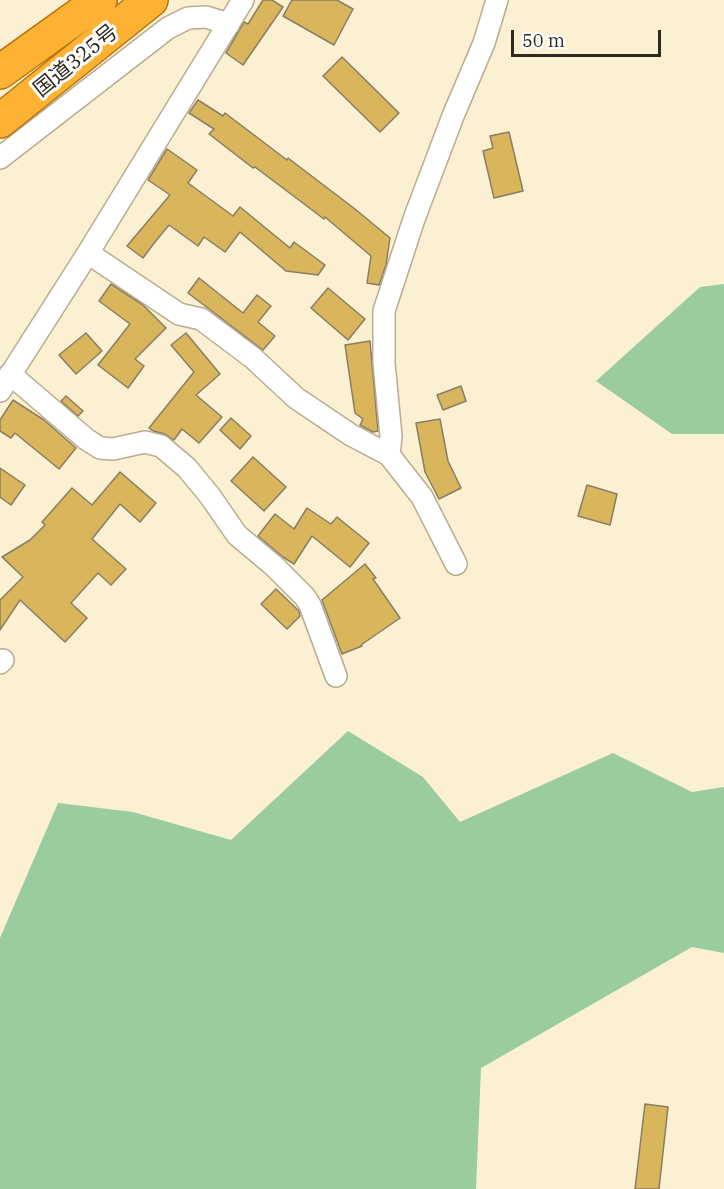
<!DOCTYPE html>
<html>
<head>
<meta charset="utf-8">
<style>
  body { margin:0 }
  #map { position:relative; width:724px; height:1189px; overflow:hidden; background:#fcf0d3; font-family:"IBM Plex Serif",serif }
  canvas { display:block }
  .scale { position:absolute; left:511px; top:30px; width:150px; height:27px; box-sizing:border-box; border:3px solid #2e2a1f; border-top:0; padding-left:8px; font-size:18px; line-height:21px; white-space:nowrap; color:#2e2a1f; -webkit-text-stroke:4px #fff; paint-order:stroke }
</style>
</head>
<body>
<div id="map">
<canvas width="724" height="1189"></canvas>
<div class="scale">50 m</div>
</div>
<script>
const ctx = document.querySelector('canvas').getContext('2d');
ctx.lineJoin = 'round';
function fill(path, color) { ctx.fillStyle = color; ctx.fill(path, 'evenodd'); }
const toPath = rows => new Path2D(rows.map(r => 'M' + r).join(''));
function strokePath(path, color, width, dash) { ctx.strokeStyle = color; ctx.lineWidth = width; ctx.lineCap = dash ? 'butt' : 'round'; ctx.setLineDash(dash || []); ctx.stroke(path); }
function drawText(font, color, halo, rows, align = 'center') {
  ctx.font = font + ' "IBM Plex Serif","Noto Sans JP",serif'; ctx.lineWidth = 6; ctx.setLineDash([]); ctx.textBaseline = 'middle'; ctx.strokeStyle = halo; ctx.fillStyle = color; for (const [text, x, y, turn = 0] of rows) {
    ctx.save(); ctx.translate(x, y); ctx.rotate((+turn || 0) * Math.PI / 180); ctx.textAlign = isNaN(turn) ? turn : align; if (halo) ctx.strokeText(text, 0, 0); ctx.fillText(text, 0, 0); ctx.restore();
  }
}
const green = toPath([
  [724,284,724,434,672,434,596,381,700,287],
  [348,731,423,777,460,822,613,753,692,792,724,787,724,953,692,947,481,1068,476,1189,0,1189,0,938,58,803,133,812,231,840]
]);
const building = toPath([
  [263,0,272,0,283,7,243,65,226,53,244,22,248,24,263,0],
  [292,0,337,0,353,9,334,45,283,16,292,0],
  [342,57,399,113,380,132,323,76,342,57],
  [198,100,223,116,225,113,287,160,288,158,355,209,390,238,386,265,379,285,367,283,371,256,325,217,324,219,255,167,253,168,209,134,214,129,189,113,198,100],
  [509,132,523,191,494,198,483,151,493,148,490,136,509,132],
  [167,149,197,170,188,183,233,216,240,207,290,248,294,242,325,265,318,275,286,271,240,232,225,252,204,237,198,246,169,225,155,242,143,258,127,246,170,195,148,180,167,149],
  [199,278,243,313,257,295,271,306,258,322,275,336,263,350,188,293,199,278],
  [111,284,143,305,166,328,135,359,144,366,128,388,98,365,130,324,99,301,111,284],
  [328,288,365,319,348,340,311,308,328,288],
  [86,333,102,351,76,374,59,355,86,333],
  [186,333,220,374,196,395,222,417,199,443,182,429,174,440,165,434,153,431,149,428,194,372,171,345,186,333],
  [370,341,378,431,373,432,360,425,363,419,355,413,345,345,370,341],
  [461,386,466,401,443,410,437,395,461,386],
  [66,396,83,411,78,416,61,401,66,396],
  [13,400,44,420,76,448,59,469,15,433,11,438,0,431,0,420,13,400],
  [231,418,251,436,240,449,220,430,231,418],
  [440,419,448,461,461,488,439,499,425,472,416,423,440,419],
  [253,457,286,487,264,511,231,481,253,457],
  [0,468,25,485,11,505,0,497,0,468],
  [120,472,156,503,140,522,120,504,92,539,126,569,111,585,98,573,71,603,87,618,65,642,20,600,0,630,0,600,23,577,2,557,30,540,45,525,42,522,72,488,92,505,120,472],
  [587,485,617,494,610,525,578,516,587,485],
  [307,508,331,524,337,517,369,543,350,567,312,536,294,564,283,557,258,536,275,514,294,529,307,508],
  [365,564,376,578,373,579,400,618,361,645,362,646,342,654,322,600,365,564],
  [276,589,299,611,300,616,287,629,261,604,276,589],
  [645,1104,668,1107,659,1189,635,1189,645,1104]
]);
const minor = toPath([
  [0,158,168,28,188,18,206,17,229,24],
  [88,253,179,314,201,319,253,358,296,398,351,435,389,455,422,497,456,564],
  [10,374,86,439,100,448,113,449,145,442,161,446,187,468,210,496,237,535,274,566,305,597,310,605,336,676],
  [0,391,88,253,243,0],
  [389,455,391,436,384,363,384,311,414,219,453,116,484,43,497,0],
  [0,663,3,660]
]);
const trunk = toPath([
  [0,72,100,0],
  [0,121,151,0]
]);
const streetNames = [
  ["国道325号",76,61,-39]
];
fill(green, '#9acca0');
fill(building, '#d9b65b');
strokePath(building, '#897e63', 1.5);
strokePath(minor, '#b8ac91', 24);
strokePath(trunk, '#b5750b', 36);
strokePath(minor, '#fff', 21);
strokePath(trunk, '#feb233', 33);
drawText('21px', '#2e2a1f', '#fff', streetNames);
</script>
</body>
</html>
